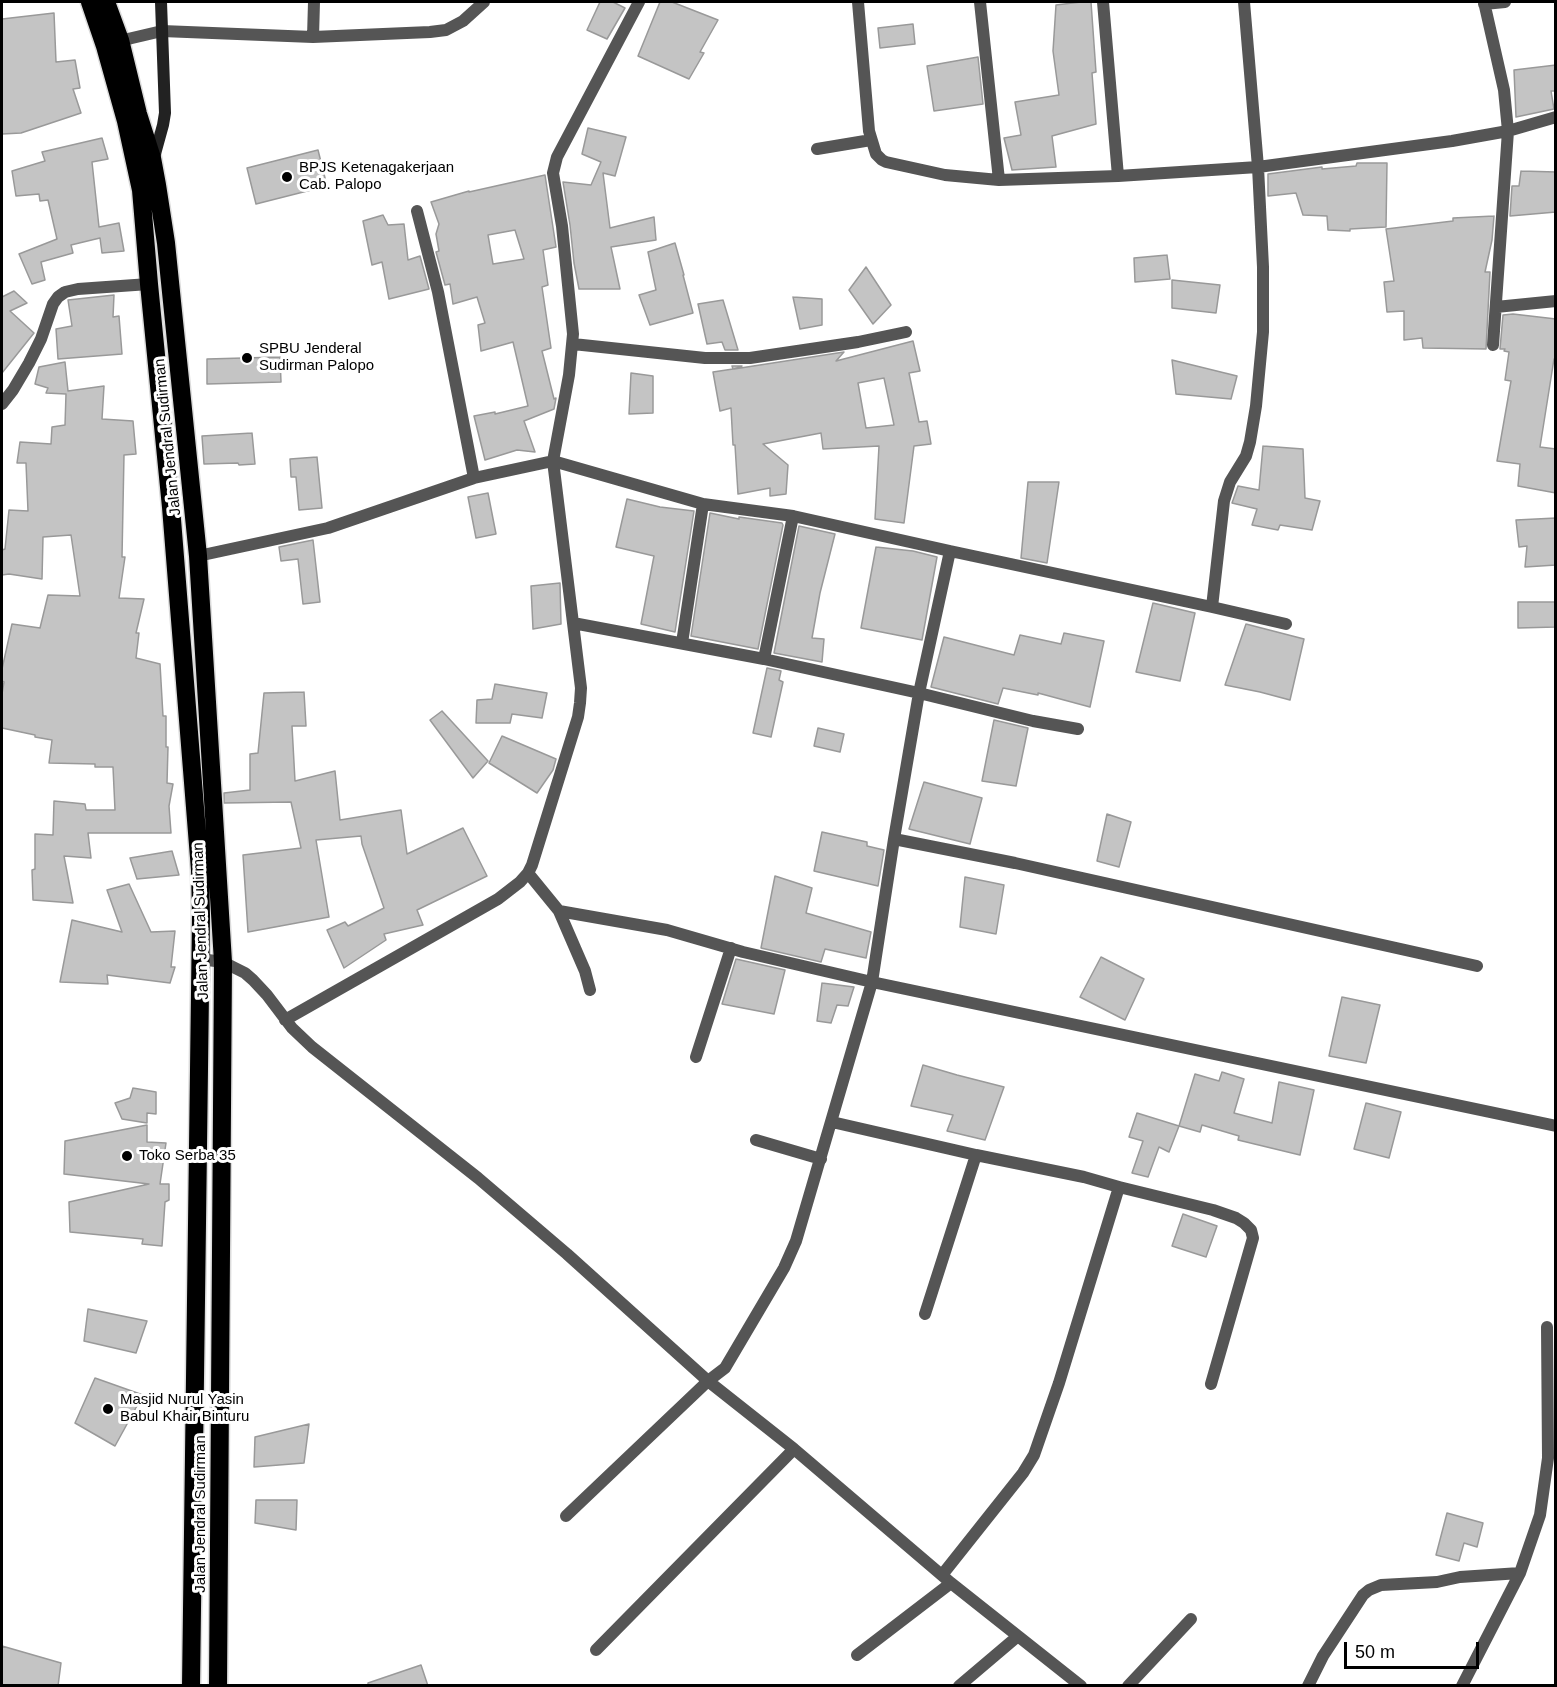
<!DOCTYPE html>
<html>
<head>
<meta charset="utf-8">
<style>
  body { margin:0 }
  #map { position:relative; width:1557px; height:1687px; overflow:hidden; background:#fff; font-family:Arial,sans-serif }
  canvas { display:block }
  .frame { position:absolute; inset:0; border:3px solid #000; pointer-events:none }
  .scale { position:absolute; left:1344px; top:1642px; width:135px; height:27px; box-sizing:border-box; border:3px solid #000; border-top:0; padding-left:8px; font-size:18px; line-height:21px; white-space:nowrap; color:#000; -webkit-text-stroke:4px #fff; paint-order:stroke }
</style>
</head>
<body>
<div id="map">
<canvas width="1557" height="1687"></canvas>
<div class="frame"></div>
<div class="scale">50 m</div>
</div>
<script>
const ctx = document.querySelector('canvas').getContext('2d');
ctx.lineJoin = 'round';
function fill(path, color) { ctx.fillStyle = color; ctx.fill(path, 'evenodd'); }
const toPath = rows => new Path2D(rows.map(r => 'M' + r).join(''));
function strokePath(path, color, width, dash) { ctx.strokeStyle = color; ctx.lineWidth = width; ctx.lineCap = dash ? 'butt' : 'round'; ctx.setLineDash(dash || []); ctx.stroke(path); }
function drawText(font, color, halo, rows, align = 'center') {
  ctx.font = font + ' Arial,sans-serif'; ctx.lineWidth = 6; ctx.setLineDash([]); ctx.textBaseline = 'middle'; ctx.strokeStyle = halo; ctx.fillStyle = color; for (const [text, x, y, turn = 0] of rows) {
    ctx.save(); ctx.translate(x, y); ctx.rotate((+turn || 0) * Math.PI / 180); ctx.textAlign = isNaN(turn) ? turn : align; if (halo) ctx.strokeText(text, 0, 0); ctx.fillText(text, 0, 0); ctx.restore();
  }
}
const building = toPath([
  [600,2,613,2,625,8,607,39,587,30,600,2],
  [660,2,672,2,718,20,700,52,704,53,689,79,638,56,660,2],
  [1081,2,1091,2,1096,72,1092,73,1096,124,1052,136,1056,167,1012,170,1004,138,1021,135,1015,102,1059,95,1053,51,1056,5,1081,2],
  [54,13,56,62,75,60,80,88,73,89,81,113,21,133,2,134,2,19,54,13],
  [913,24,915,44,880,48,878,28,913,24],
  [978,57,983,104,934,111,927,66,978,57],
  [1556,65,1556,91,1551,91,1554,109,1516,117,1514,70,1556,65],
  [588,128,626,137,615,176,603,173,610,228,654,217,656,240,611,247,620,289,579,289,574,263,570,225,563,182,591,185,601,162,582,154,588,128],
  [102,138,108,159,92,162,99,227,119,223,124,251,102,253,100,238,71,245,73,253,41,262,45,280,32,284,19,254,57,239,48,200,40,201,39,194,16,196,12,171,45,161,42,152,102,138],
  [318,150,327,186,256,204,247,168,318,150],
  [1357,163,1387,163,1386,227,1350,229,1350,231,1328,230,1327,216,1303,215,1296,193,1268,196,1268,174,1322,167,1322,169,1356,166,1357,163],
  [1521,171,1556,172,1556,212,1510,216,1512,186,1519,186,1521,171],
  [545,175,556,247,543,250,548,285,542,287,551,348,542,351,554,399,556,398,554,409,524,421,535,452,517,450,485,460,474,416,495,412,495,414,528,406,513,342,481,351,478,325,485,323,477,297,453,304,450,284,445,285,436,252,439,251,436,234,439,224,431,202,469,191,469,192,545,175],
  [515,230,524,259,493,264,488,235,515,230],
  [383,215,388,225,404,224,408,260,420,256,429,289,389,299,382,262,372,265,363,221,383,215],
  [1494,216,1492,240,1485,272,1490,272,1486,349,1423,348,1422,338,1404,340,1404,311,1387,312,1384,282,1394,281,1386,229,1453,221,1453,218,1494,216],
  [675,243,684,275,683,275,693,313,650,325,639,295,656,290,648,252,675,243],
  [1167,255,1170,279,1135,282,1134,258,1167,255],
  [866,267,891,305,873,324,849,290,866,267],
  [1172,280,1220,285,1216,313,1172,308,1172,280],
  [14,291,27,303,10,311,34,333,2,373,2,297,14,291],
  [114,295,113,317,119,316,122,354,58,359,56,329,72,326,68,300,114,295],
  [793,297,822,299,822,325,800,329,793,297],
  [723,300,738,350,725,350,722,342,707,344,698,304,723,300],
  [1513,314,1556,319,1556,359,1554,359,1540,447,1556,449,1556,493,1518,486,1520,464,1497,461,1511,381,1505,380,1509,352,1504,351,1505,349,1500,349,1503,315,1513,314],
  [913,341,920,371,909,373,919,422,927,421,931,444,914,446,904,523,875,519,879,446,823,449,821,433,763,444,788,465,786,494,770,496,770,488,738,494,735,445,733,445,731,408,720,411,713,372,733,369,732,366,742,366,734,369,844,352,836,361,913,341],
  [884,378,894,425,866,428,858,383,884,378],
  [280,357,281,382,207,384,207,359,280,357],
  [1172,360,1237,376,1231,399,1176,394,1172,360],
  [65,362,68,391,104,386,102,419,133,421,136,454,124,455,122,557,125,557,119,598,144,599,136,633,139,633,136,658,160,664,163,716,166,716,166,747,168,747,167,783,173,784,169,806,171,833,88,833,91,858,64,856,73,903,33,900,32,870,35,869,35,834,53,835,54,801,85,804,86,810,115,810,113,767,95,767,95,764,49,763,52,740,35,737,35,735,2,728,2,694,4,682,2,681,2,669,12,624,40,628,48,595,80,596,71,535,43,537,42,579,9,574,2,575,2,550,5,549,9,510,28,511,26,463,17,463,20,442,51,444,52,427,65,425,66,394,46,393,48,388,35,384,39,367,65,362],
  [631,373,653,376,653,413,629,414,631,373],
  [252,433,255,464,239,465,238,463,204,464,202,436,252,433],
  [1263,446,1303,449,1305,498,1320,501,1312,530,1280,525,1278,530,1252,525,1257,509,1232,503,1238,486,1259,490,1263,446],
  [317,457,322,508,299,510,296,477,291,477,290,459,317,457],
  [1028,482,1059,482,1047,563,1021,558,1028,482],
  [488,493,496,534,476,538,468,497,488,493],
  [627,499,660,507,694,511,675,632,641,624,654,556,616,547,627,499],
  [710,513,739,519,739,517,782,523,783,525,758,649,691,636,710,513],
  [1556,518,1556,565,1525,567,1527,546,1519,547,1516,520,1556,518],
  [799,526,835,534,820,593,812,638,824,639,822,662,774,653,799,526],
  [313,540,320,602,303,604,298,559,281,561,279,547,313,540],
  [876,547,913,551,937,557,922,640,861,628,876,547],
  [560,583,561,624,533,629,531,586,560,583],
  [1518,602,1556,602,1556,627,1518,628,1518,602],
  [1153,603,1195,613,1180,681,1136,672,1153,603],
  [1246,624,1304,639,1290,700,1260,692,1225,685,1246,624],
  [1064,633,1104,641,1090,707,1038,693,1038,695,1003,688,998,704,931,687,944,637,1014,655,1020,635,1061,644,1064,633],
  [767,668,781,671,779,680,783,682,771,737,753,733,767,668],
  [495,684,547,693,542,718,512,714,510,723,476,723,477,700,492,699,495,684],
  [304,692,306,726,292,726,295,781,335,771,340,820,401,810,407,854,463,828,487,876,417,910,423,925,384,934,386,940,344,968,327,930,345,922,348,926,384,908,362,844,361,836,316,840,329,917,248,932,243,855,301,848,291,802,224,803,224,793,250,790,250,754,258,753,264,693,304,692],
  [442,711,488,761,473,778,430,720,442,711],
  [994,720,1028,728,1016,786,982,781,994,720],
  [818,728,844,734,840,752,814,746,818,728],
  [502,736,556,759,553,770,537,793,489,763,502,736],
  [924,782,982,798,970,844,909,829,924,782],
  [1107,814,1131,822,1119,867,1097,861,1107,814],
  [822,832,867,842,867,846,884,850,878,886,814,871,822,832],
  [172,851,179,875,137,879,130,858,172,851],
  [775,876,812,888,806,913,871,932,866,958,825,949,821,962,761,948,775,876],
  [965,877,1004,885,996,934,960,927,965,877],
  [129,884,151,932,175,931,171,967,175,967,170,983,107,975,108,984,60,982,72,920,122,932,107,890,129,884],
  [1101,957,1144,979,1125,1020,1080,997,1101,957],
  [736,959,785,970,774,1014,722,1004,736,959],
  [822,983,854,987,848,1006,837,1005,831,1023,817,1021,822,983],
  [1342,997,1380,1005,1366,1063,1329,1056,1342,997],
  [923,1065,957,1075,1004,1087,985,1140,947,1131,953,1115,911,1106,923,1065],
  [1222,1072,1244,1079,1234,1113,1272,1123,1279,1082,1314,1090,1300,1155,1238,1140,1239,1136,1202,1125,1200,1132,1179,1126,1195,1074,1219,1081,1222,1072],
  [133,1088,156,1092,156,1114,147,1113,147,1123,122,1119,115,1103,130,1098,133,1088],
  [1366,1103,1401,1112,1389,1158,1354,1149,1366,1103],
  [1137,1113,1179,1126,1169,1152,1159,1147,1148,1177,1132,1173,1143,1141,1129,1137,1137,1113],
  [147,1125,147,1142,166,1143,160,1184,169,1184,169,1200,165,1202,162,1246,142,1244,143,1239,70,1232,69,1202,149,1184,64,1174,65,1141,147,1125],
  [1183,1214,1217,1226,1206,1257,1172,1246,1183,1214],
  [88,1309,147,1321,136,1353,84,1341,88,1309],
  [95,1378,143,1395,115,1446,75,1423,95,1378],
  [309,1424,304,1463,254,1467,255,1437,309,1424],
  [256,1500,297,1500,296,1530,255,1523,256,1500],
  [1447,1513,1483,1523,1477,1547,1464,1543,1459,1561,1436,1555,1447,1513],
  [2,1646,61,1663,58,1686,2,1686,2,1646],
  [421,1665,428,1686,368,1686,368,1683,421,1665]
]);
const street = toPath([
  [858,2,869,131,876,154,882,160,886,162,945,175,999,180],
  [980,2,999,180,1118,176,1258,167,1452,141,1508,131,1504,90,1484,2],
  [1103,2,1118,176],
  [1484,4,1505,2],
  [313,37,314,2],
  [115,42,162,31,313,37,430,32,446,30,463,21,484,2],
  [817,149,871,140],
  [417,211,438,292,474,478],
  [1496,307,1556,301],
  [573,344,705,358,750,358,858,342,906,332],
  [1493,345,1508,131,1556,117],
  [2,404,13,390,29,363,41,339,53,304,58,297,65,292,78,289,149,284],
  [198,556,328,528,474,478,553,461,703,504,793,516,950,551],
  [1212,607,1286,624],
  [573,623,764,659,919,693,950,551,1212,607,1224,501,1230,482,1246,456,1250,442,1256,406,1263,332,1263,267,1258,167,1244,2],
  [682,643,703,504],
  [764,659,793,516],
  [1078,729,1033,721,919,693,894,839,872,982,1556,1126],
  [894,839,1015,863,1477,966],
  [528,873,559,911,585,971,590,990],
  [559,911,667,930,743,952,872,982,796,1241,784,1268,725,1368,708,1381,566,1516],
  [200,959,223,962,245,973,253,980,267,995,292,1028,312,1047,478,1178,567,1254,708,1381,794,1449,951,1583,1081,1686],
  [285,1020,498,899,520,882,528,873,532,865,578,717,580,703,581,688,573,623,553,461,569,375,573,334,562,226,553,173,557,157,639,2],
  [696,1057,731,948],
  [832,1122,976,1155,1084,1177,1119,1187,1059,1383,1034,1455,1023,1473,942,1575],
  [756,1140,821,1159],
  [1119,1187,1213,1210,1236,1218,1244,1223,1251,1230,1253,1238,1211,1384],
  [925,1314,976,1155],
  [596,1650,794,1449],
  [857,1655,951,1583],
  [959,1686,1018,1636],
  [1128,1686,1191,1619],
  [1308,1686,1323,1656,1363,1595,1369,1590,1381,1585,1437,1582,1460,1577,1520,1573],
  [1462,1686,1520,1573,1540,1515,1548,1458,1547,1327]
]);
const secondary = toPath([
  [152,158,155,154,163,125,165,113,161,2]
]);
const highway = toPath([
  [90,2,105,46,126,121,141,190,149,284,171,507,200,870,201,915,191,1686],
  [106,2,120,40,138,114,152,158,157,185,166,243,198,556,223,962,218,1686]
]);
const markers = [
  [287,177,6,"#000"],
  [247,358,6,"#000"],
  [127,1156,6,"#000"],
  [108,1409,6,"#000"]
];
const poiNames = [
  ["BPJS Ketenagakerjaan",299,168],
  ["Cab. Palopo",299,185],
  ["SPBU Jenderal",259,349],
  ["Sudirman Palopo",259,366],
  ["Toko Serba 35",139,1156],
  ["Masjid Nurul Yasin",120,1400],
  ["Babul Khair Binturu",120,1417]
];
const streetNames = [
  ["Jalan Jendral Sudirman",168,437,-96],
  ["Jalan Jendral Sudirman",201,921,-92],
  ["Jalan Jendral Sudirman",201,1514,-90]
];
fill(building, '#c4c4c4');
strokePath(building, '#999', 1.5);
strokePath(highway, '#dbdbdb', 21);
strokePath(street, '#555', 12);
strokePath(secondary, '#222', 12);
strokePath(highway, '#000', 18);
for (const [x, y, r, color] of markers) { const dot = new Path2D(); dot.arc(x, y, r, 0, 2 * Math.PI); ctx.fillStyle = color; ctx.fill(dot); strokePath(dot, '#fff', 2); }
drawText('15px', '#000', '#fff', poiNames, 'left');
drawText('15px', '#000', '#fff', streetNames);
</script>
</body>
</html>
